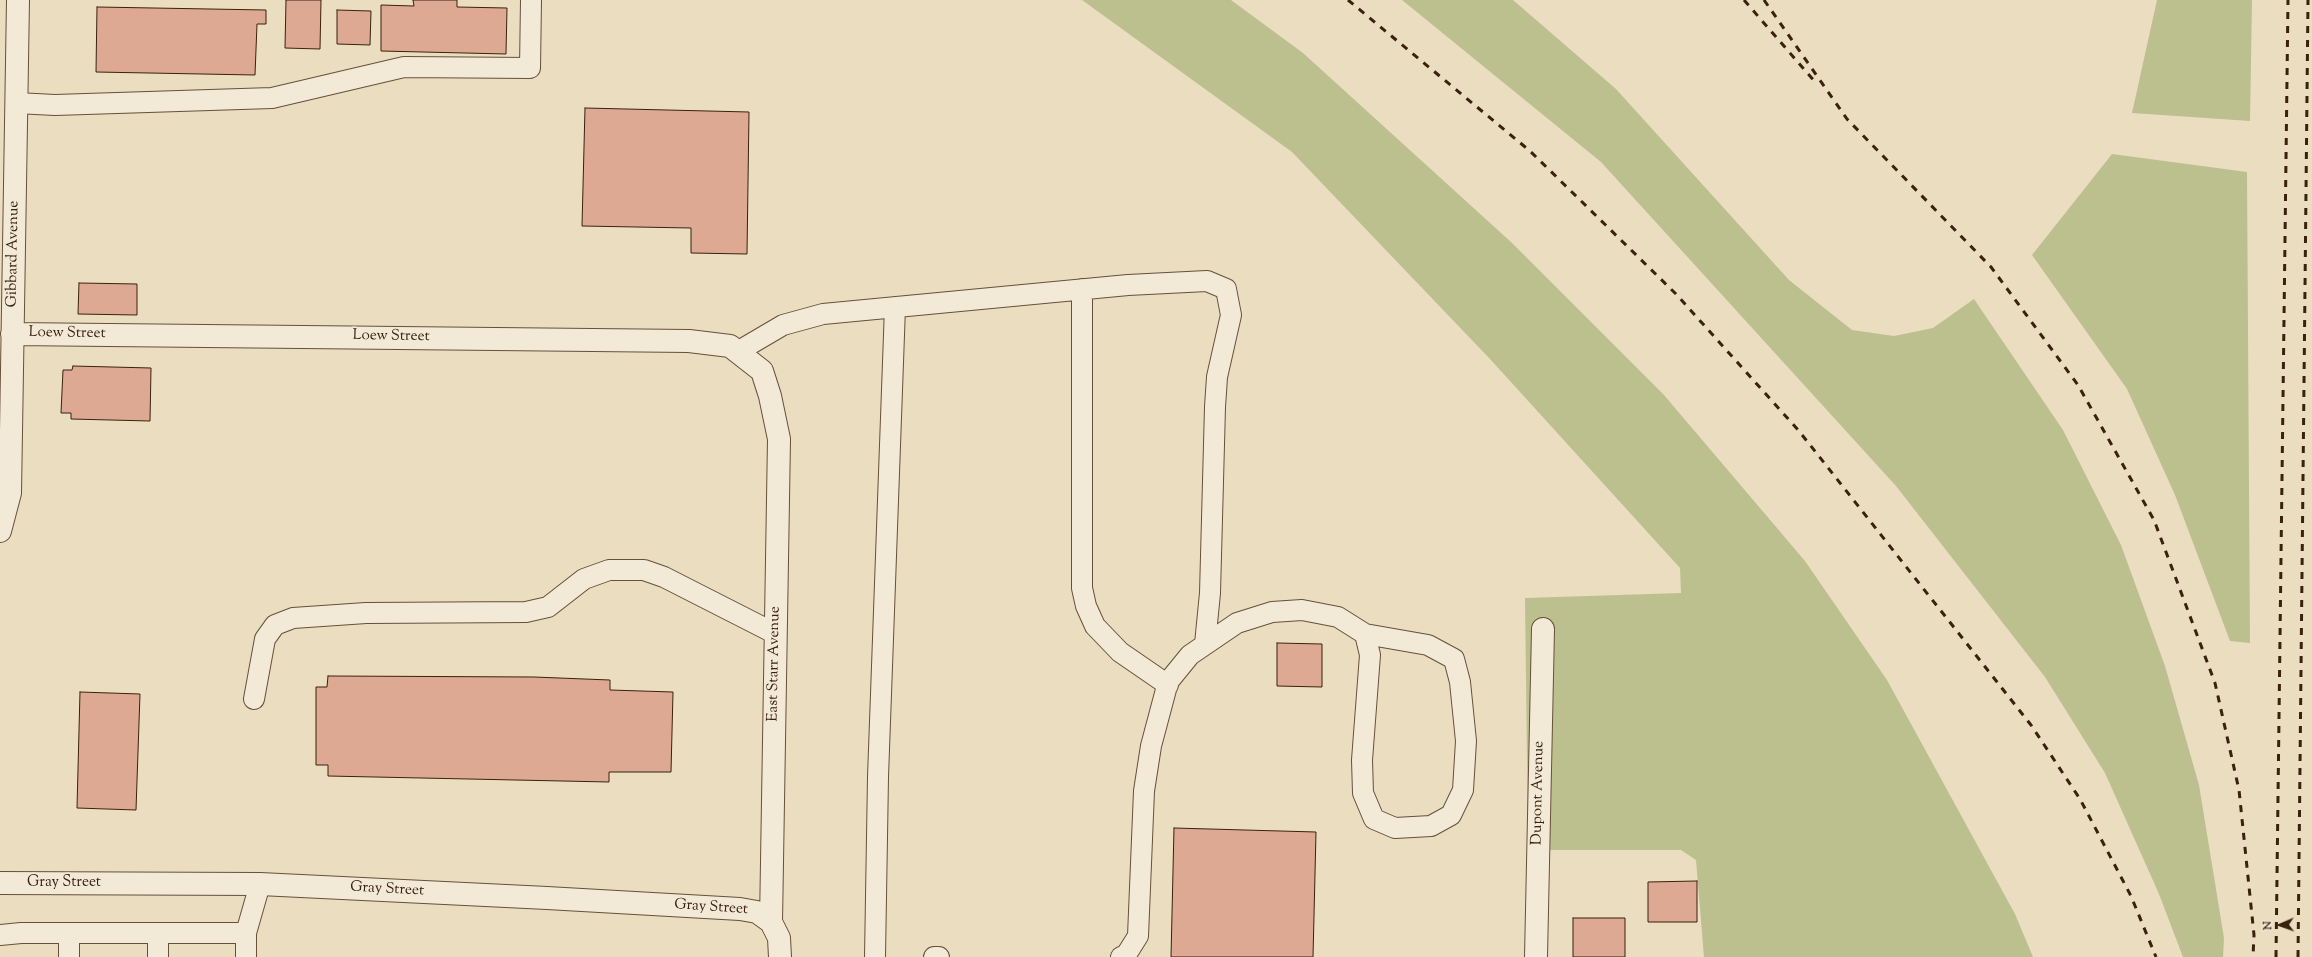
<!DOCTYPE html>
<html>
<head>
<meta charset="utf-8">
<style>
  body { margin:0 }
  #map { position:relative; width:2312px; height:957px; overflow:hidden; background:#ebddc0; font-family:"Sorts Mill Goudy",serif }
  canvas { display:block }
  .north { position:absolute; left:2260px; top:905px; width:40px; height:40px; -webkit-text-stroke:3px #f2e9d6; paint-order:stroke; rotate:268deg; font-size:11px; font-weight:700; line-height:16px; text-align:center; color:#39210d }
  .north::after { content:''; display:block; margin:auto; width:14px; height:18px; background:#39210d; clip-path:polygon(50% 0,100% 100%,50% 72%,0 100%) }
</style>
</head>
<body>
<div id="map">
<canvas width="2312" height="957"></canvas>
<div class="north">N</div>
</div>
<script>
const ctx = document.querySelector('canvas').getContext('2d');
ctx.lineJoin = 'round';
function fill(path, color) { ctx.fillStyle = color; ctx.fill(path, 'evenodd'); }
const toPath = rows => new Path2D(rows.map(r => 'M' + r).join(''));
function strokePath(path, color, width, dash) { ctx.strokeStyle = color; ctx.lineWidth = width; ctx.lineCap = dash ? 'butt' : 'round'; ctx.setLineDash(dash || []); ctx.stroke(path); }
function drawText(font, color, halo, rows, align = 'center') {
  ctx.font = font + ' "Sorts Mill Goudy",serif'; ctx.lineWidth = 3; ctx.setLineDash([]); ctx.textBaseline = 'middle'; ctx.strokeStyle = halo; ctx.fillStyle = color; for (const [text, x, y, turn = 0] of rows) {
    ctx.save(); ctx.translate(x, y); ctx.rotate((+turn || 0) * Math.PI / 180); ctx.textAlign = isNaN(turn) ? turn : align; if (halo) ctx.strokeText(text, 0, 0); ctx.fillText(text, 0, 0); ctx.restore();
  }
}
const green = toPath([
  [1082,0,1231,0,1303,53,1511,242,1664,395,1805,561,1887,680,2015,914,2033,957,1704,957,1696,860,1681,850,1551,850,1528,842,1525,598,1681,593,1680,568,1490,359,1292,152],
  [1402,0,1513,0,1616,89,1789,280,1852,330,1894,336,1933,328,1974,299,2063,430,2121,545,2165,666,2199,785,2224,938,2223,957,2183,957,2159,894,2105,773,2045,677,1896,486,1601,162],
  [2157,0,2252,0,2250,121,2132,113],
  [2112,154,2247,172,2250,643,2230,641,2175,495,2127,389,2032,255]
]);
const building = toPath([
  [286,0,321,0,320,49,285,48,286,0],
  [413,0,457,0,457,7,507,8,506,54,381,51,381,5,414,6,413,0],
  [97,7,266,10,266,24,257,24,255,75,96,72,97,7],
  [337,10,371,11,370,45,337,44,337,10],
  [585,108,749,112,747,254,691,253,691,228,582,226,585,108],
  [79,283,137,284,137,315,78,314,79,283],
  [73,366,151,368,150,421,71,419,71,413,61,413,63,370,72,370,73,366],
  [1277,643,1322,644,1322,687,1277,686,1277,643],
  [328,676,534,677,610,680,610,690,673,692,671,772,609,772,609,782,328,776,328,765,316,765,316,687,327,687,328,676],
  [80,692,140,694,136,810,77,808,80,692],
  [1174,828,1316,832,1313,957,1171,957,1174,828],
  [1697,881,1697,922,1648,922,1648,882,1697,881],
  [1573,918,1625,918,1625,957,1573,957,1573,918]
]);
const service = toPath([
  [16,103,55,105,272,98,404,67,530,68,531,0],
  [1082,289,1082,588,1086,606,1095,626,1120,652,1168,685],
  [737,352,783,325,823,314,1128,285,1207,281,1226,289,1231,315,1217,377,1215,407,1210,593,1205,644],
  [254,699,265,639,275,625,293,618,366,613,526,612,548,607,584,579,609,570,644,570,664,577,776,634],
  [246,933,260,884],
  [0,935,21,933,246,933,246,957],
  [69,957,69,933],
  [158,957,158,933],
  [875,957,878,777,895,307],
  [934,957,939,957],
  [1121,957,1126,955,1138,936,1144,791,1151,746,1168,682,1190,655,1237,623,1272,612,1302,610,1338,617,1365,634,1428,645,1454,659,1460,682,1466,741,1463,790,1451,815,1431,826,1395,828,1374,819,1363,793,1362,760,1370,655,1365,634]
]);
const minor = toPath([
  [12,334,689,341,730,346,762,371,770,396,779,439,771,922,779,938,780,957],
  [0,531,10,493,18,0],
  [0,883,260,884,547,898,740,909,757,912,771,922],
  [1536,957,1543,629]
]);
const rail = toPath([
  [1348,0,1530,151,1676,294,1799,431,2031,725,2080,799,2131,896,2156,957],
  [1744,0,1816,83],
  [1764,0,1847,119,1991,267,2078,385,2154,520,2215,683,2239,790,2254,935,2253,957],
  [2276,957,2288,0],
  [2298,957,2308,0]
]);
const streetNames = [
  ["Gibbard Avenue",14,254,-89],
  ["Loew Street",67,334,1],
  ["Loew Street",391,337,1],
  ["East Starr Avenue",775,664,-89],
  ["Dupont Avenue",1539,793,-89],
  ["Gray Street",64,883],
  ["Gray Street",387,890,3],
  ["Gray Street",711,908,4]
];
fill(green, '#bcc08f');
fill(building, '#dda993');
strokePath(building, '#39210d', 1);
strokePath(service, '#66503a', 22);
strokePath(minor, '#66503a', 24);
strokePath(service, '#f2e9d6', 20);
strokePath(minor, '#f2e9d6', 22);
strokePath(rail, '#39210d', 3, [7, 7]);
drawText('15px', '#39210d', '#f2e9d6', streetNames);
</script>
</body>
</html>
